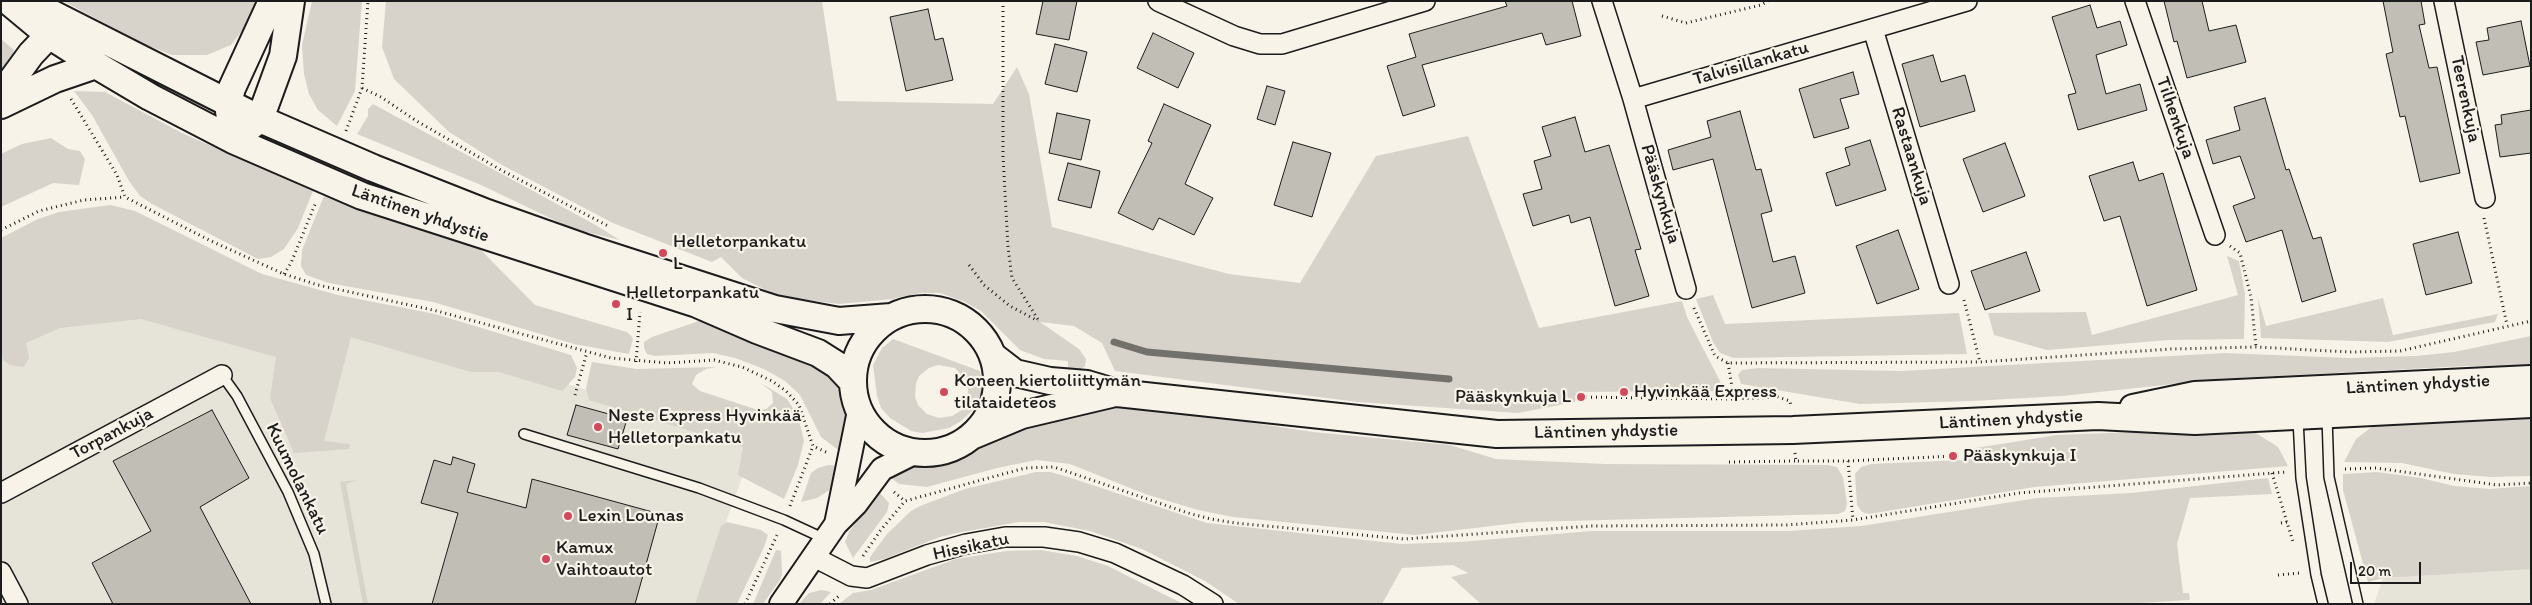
<!DOCTYPE html>
<html>
<head>
<meta charset="utf-8">
<style>
  body { margin:0 }
  #map { position:relative; width:2532px; height:605px; overflow:hidden; background:#f7f3e8; font-family:Itim,sans-serif }
  canvas { display:block }
  .frame { position:absolute; inset:0; border:2px solid #1c1c1c; pointer-events:none }
  .scale { position:absolute; left:2350px; top:562px; width:71px; height:22px; box-sizing:border-box; border:2px solid #1c1c1c; border-top:0; padding-left:6px; font-size:15px; line-height:18px; white-space:nowrap; color:#1c1c1c; -webkit-text-stroke:4px #f7f3e8; paint-order:stroke }
</style>
</head>
<body>
<div id="map">
<canvas width="2532" height="605"></canvas>
<div class="frame"></div>
<div class="scale">20 m</div>
</div>
<script>
const ctx = document.querySelector('canvas').getContext('2d');
ctx.lineJoin = 'round';
function fill(path, color) { ctx.fillStyle = color; ctx.fill(path, 'evenodd'); }
const toPath = rows => new Path2D(rows.map(r => 'M' + r).join(''));
function strokePath(path, color, width, dash) { ctx.strokeStyle = color; ctx.lineWidth = width; ctx.lineCap = dash ? 'butt' : 'round'; ctx.setLineDash(dash || []); ctx.stroke(path); }
function drawText(font, color, halo, rows, align = 'center') {
  ctx.font = font + ' Itim,sans-serif'; ctx.lineWidth = 4.5; ctx.setLineDash([]); ctx.textBaseline = 'middle'; ctx.strokeStyle = halo; ctx.fillStyle = color; for (const [text, x, y, turn = 0] of rows) {
    ctx.save(); ctx.translate(x, y); ctx.rotate((+turn || 0) * Math.PI / 180); ctx.textAlign = isNaN(turn) ? turn : align; if (halo) ctx.strokeText(text, 0, 0); ctx.fillText(text, 0, 0); ctx.restore();
  }
}
const built = toPath([
  [117,247,755,441,697,604,1,604,1,282],
  [2531,525,2531,604,2374,604,2398,533]
]);
const green = toPath([
  [63,1,256,1,242,31,231,45,207,55,172,55,144,44],
  [312,1,362,1,355,91,337,126,318,110,309,94,304,74,302,45],
  [386,1,822,1,837,101,993,104,1017,67,1029,94,1052,227,1229,274,1300,283,1376,156,1468,136,1539,328,1682,301,1687,317,1725,391,1577,392,1575,402,1518,413,1358,402,1115,371,1102,343,1074,326,1040,322,1079,349,1086,359,1085,366,1080,370,1068,369,1068,361,1044,359,1020,350,981,311,965,302,940,293,920,293,892,299,839,304,779,297,742,278,721,257,712,262,613,223,502,165,449,132,394,79,382,47],
  [1,39,14,50,11,61,1,75],
  [74,91,105,92,182,133,313,191,298,228,284,249,271,257,258,259,152,204,140,196,129,181,92,115],
  [373,104,592,223,620,240,573,229,481,185,357,134,368,116,368,109],
  [51,138,68,149,80,151,85,159,79,185,53,183,1,207,1,154,22,144],
  [324,196,479,248,535,305,627,332,633,338,629,354,574,344,433,302,329,283,306,275,301,266,302,250],
  [110,205,135,211,262,274,338,295,435,314,571,355,577,368,575,377,562,391,499,372,471,372,351,337,324,441,350,444,349,449,294,453,270,398,276,357,265,354,141,319,60,328,26,343,29,358,24,367,10,365,3,360,1,349,1,238,38,219,59,212],
  [2227,256,2239,261,2245,294,2244,339,2169,340,2047,350,1994,335,1988,313,2086,312,2092,335,2238,295],
  [1713,295,1725,324,1959,313,1967,354,1734,358,1720,353,1713,342,1696,299],
  [2258,298,2266,326,2383,298,2393,335,2498,314,2495,322,2388,342,2261,338],
  [702,320,826,373,836,383,847,408,841,452,821,437,800,395,785,381,764,369,735,358,713,353,655,356,647,354,644,348,644,342,652,337],
  [2531,336,2531,366,2466,366,2220,379,2062,396,1972,401,1860,404,1741,384,1738,375,1742,370,1758,368,1901,371,2225,353,2348,358,2416,356,2454,352],
  [893,339,980,371,982,384,981,394,972,411,961,421,949,428,922,433,911,431,890,418,881,408,877,396,873,365,882,348],
  [938,365,955,368,964,378,968,389,967,399,962,410,952,416,939,418,927,414,918,405,915,397,916,384,919,376,929,368],
  [592,362,637,369,717,367,706,369,696,375,692,384,700,391,758,410,766,409,773,403,772,392,761,383,787,399,798,416,804,441,798,465,784,499,738,475,743,447,589,400,586,388],
  [1114,407,1247,422,1313,432,1450,445,1496,459,1605,464,1828,465,1837,467,1843,477,1847,504,1845,511,1838,514,1526,522,1415,535,1233,517,1198,510,1145,494,1070,464,1037,460,997,468,927,487,899,484,891,478,902,469,909,467,957,460,1004,434,1072,411],
  [2531,413,2531,476,2490,477,2454,474,2402,463,2344,462,2356,439,2373,426,2391,420],
  [2243,428,2256,433,2278,447,2288,466,2035,487,1868,514,1862,512,1857,505,1855,474,1861,467,1871,464,1963,460,1963,450,2057,435],
  [828,465,838,466,831,489,817,498,801,502,811,473,818,468],
  [1036,472,1050,472,1068,477,1207,523,1402,544,1459,542,1592,531,1788,531,1861,526,2037,498,2131,493,2268,478,2272,494,2190,498,2177,544,2183,593,2189,593,2190,600,2123,604,1481,604,1451,577,1468,573,1453,565,1402,568,1382,604,1239,604,1205,581,1142,549,1090,531,1044,522,1019,522,962,532,940,537,884,559,870,562,870,557,887,534,911,511,920,506,965,489],
  [2377,472,2421,478,2454,486,2489,489,2531,486,2531,569,2383,578,2368,582,2343,490,2343,474],
  [358,480,346,484,368,604,363,604,340,482],
  [878,491,889,503,887,512,853,558,845,542,849,532],
  [727,522,761,530,768,535,764,547,737,604,695,604,721,526],
  [776,550,781,551,782,574,780,580,763,604,753,604],
  [1041,550,1077,556,1108,566,1183,604,839,604,853,593,871,590,956,559,1006,551],
  [822,590,831,592,820,604,799,604,809,593]
]);
const stream = toPath([
  [1114,342,1147,352,1449,379]
]);
const building = toPath([
  [1043,1,1077,1,1069,40,1036,34,1043,1],
  [1505,1,1572,1,1581,36,1546,45,1542,33,1422,65,1435,106,1403,116,1387,66,1416,57,1409,34,1507,6,1505,1],
  [2164,1,2202,1,2209,31,2236,25,2246,62,2187,78,2177,41,2174,42,2164,1],
  [2383,1,2421,1,2425,24,2419,25,2429,68,2437,67,2460,173,2420,182,2405,116,2400,117,2386,54,2393,52,2383,1],
  [2090,5,2097,28,2120,21,2127,45,2096,55,2106,94,2140,84,2147,110,2078,130,2068,95,2076,93,2052,17,2090,5],
  [928,9,935,40,943,38,953,80,906,91,890,17,928,9],
  [2521,21,2530,66,2483,75,2476,42,2489,40,2487,28,2521,21],
  [1153,33,1194,53,1178,88,1137,68,1153,33],
  [1055,44,1087,52,1077,92,1045,84,1055,44],
  [1933,55,1941,82,1965,75,1975,111,1920,127,1902,64,1933,55],
  [1853,72,1859,94,1840,99,1849,128,1814,138,1799,89,1853,72],
  [1267,86,1285,91,1275,125,1257,119,1267,86],
  [2265,98,2286,170,2289,169,2313,239,2321,237,2336,291,2302,302,2282,230,2246,242,2233,206,2255,198,2240,156,2213,164,2206,140,2240,130,2234,107,2265,98],
  [1164,104,1211,125,1185,184,1213,198,1194,235,1159,218,1153,230,1118,213,1152,143,1148,141,1164,104],
  [2531,110,2531,153,2500,157,2495,125,2502,124,2501,115,2531,110],
  [1740,111,1756,170,1761,169,1772,211,1761,214,1773,262,1795,256,1805,293,1752,308,1713,159,1673,170,1668,150,1711,137,1707,121,1740,111],
  [1057,113,1090,120,1081,160,1049,153,1057,113],
  [1575,117,1585,152,1609,145,1641,249,1635,250,1649,296,1615,306,1590,217,1571,223,1569,215,1533,226,1523,194,1542,189,1534,161,1551,156,1542,127,1575,117],
  [1870,140,1886,190,1836,206,1826,173,1850,165,1845,148,1870,140],
  [1293,142,1331,153,1312,217,1274,205,1293,142],
  [2005,143,2025,196,1983,212,1963,159,2005,143],
  [2133,162,2139,181,2163,173,2197,290,2147,306,2120,216,2104,221,2089,176,2133,162],
  [1068,163,1100,171,1091,208,1058,200,1068,163],
  [1898,230,1919,289,1877,304,1856,246,1898,230],
  [2458,232,2472,283,2426,295,2413,244,2458,232],
  [2026,252,2040,291,1985,310,1971,271,2026,252],
  [576,405,627,419,618,449,567,435,576,405],
  [212,410,249,478,200,507,251,604,113,604,92,563,151,531,113,461,212,410],
  [453,457,475,464,467,492,526,508,532,479,660,514,635,604,432,604,458,513,421,503,434,460,451,465,453,457]
]);
const path = toPath([
  [1003,1,1003,156,1008,247,1012,278,1039,321],
  [1662,16,1686,23,1761,5,1768,1],
  [362,88,381,97,415,120,501,170,610,227],
  [71,99,117,175,125,197,211,241,284,274,318,285,437,311,611,358,667,363,714,360,742,367,772,381,786,391,799,405,813,446,828,453],
  [346,131,362,88,368,1],
  [2484,218,2507,325],
  [1,230,39,211,84,200,125,197],
  [2230,246,2240,253,2251,297,2256,347],
  [969,265,984,285,1010,306,1038,321],
  [284,274,291,263,316,202],
  [1964,300,1980,362],
  [1694,308,1715,356,1728,363,1980,362,2171,349,2256,347,2349,352,2400,351,2531,321],
  [636,362,640,312],
  [1728,363,1734,399,1778,397,1790,401,1791,407],
  [575,395,587,352],
  [1581,397,1734,399],
  [1795,453,1796,461,1848,461,1853,520],
  [1848,461,1953,456],
  [1729,462,1796,461],
  [2345,469,2376,468,2497,485,2531,483],
  [2272,473,2293,542],
  [894,492,905,501,1025,468,1054,467,1188,513,1211,519,1235,523,1404,539,1592,526,1786,525,1853,520,2019,493,2286,472],
  [790,506,813,446],
  [2281,523,2287,522],
  [863,556,880,531,905,501],
  [2278,575,2300,573],
  [745,604,777,535],
  [830,604,841,594]
]);
const service = toPath([
  [222,375,237,396,288,492,314,554,326,604],
  [2327,417,2329,477,2358,604],
  [2298,419,2301,478,2316,575,2323,604],
  [524,434,699,488,784,520,825,539]
]);
const minor = toPath([
  [1158,1,1234,36,1260,44,1282,44,1425,1],
  [1602,1,1633,99,1686,289],
  [2135,1,2215,235],
  [2444,1,2485,198],
  [1873,29,1949,284],
  [1633,99,1967,1],
  [1,493,222,375],
  [814,557,851,576,867,578,927,555,966,544,1005,537,1044,537,1079,542,1115,553,1183,585,1213,604],
  [1,572,18,604]
]);
const tertiary = toPath([
  [836,524,859,411],
  [781,604,836,524,856,504,882,469,914,453]
]);
const secondary = toPath([
  [8,1,49,35,96,65,150,97,233,140,362,196,697,304,757,330,818,353,837,365,852,381],
  [27,1,260,119,373,168,487,213,583,247,775,309,839,321,891,317],
  [1,95,31,54,49,35],
  [1,105,55,79,96,65],
  [230,119,228,103,232,88,272,1],
  [247,129,260,119,283,56,291,1],
  '853 381a72 72 0 1 1 144 0a72 72 0 1 1-144 0Z',
  [993,356,1015,373,1050,381,1087,384,1117,393,1497,434,1793,430,2098,416,2195,421,2531,404],
  [2133,408,2195,395,2531,379],
  [974,435,1022,415,1111,394]
]);
const markers = [
  [663,253,5,"#d1495b"],
  [616,304,5,"#d1495b"],
  [944,392,5,"#d1495b"],
  [1624,392,5,"#d1495b"],
  [1581,397,5,"#d1495b"],
  [598,427,5,"#d1495b"],
  [1953,456,5,"#d1495b"],
  [568,516,5,"#d1495b"],
  [546,559,5,"#d1495b"]
];
const streetNames = [
  ["Talvisillankatu",1751,64,-16],
  ["Teerenkuja",2465,99,78],
  ["Tilhenkuja",2175,118,71],
  ["Rastaankuja",1911,156,73],
  ["Pääskynkuja",1660,194,74],
  ["Läntinen yhdystie",420,214,19],
  ["Läntinen yhdystie",2418,385,-3],
  ["Läntinen yhdystie",2011,420,-3],
  ["Läntinen yhdystie",1606,432,-1],
  ["Torpankuja",112,434,-28],
  ["Kuumolankatu",297,479,64],
  ["Hissikatu",971,547,-12]
];
const poiNames = [
  ["Helletorpankatu",673,242],
  ["L",673,264],
  ["Helletorpankatu",626,293],
  ["I",626,315],
  ["Koneen kiertoliittymän",954,381],
  ["tilataideteos",954,403],
  ["Hyvinkää Express",1634,392],
  ["Pääskynkuja L",1571,397,"right"],
  ["Neste Express Hyvinkää",608,416],
  ["Helletorpankatu",608,438],
  ["Pääskynkuja I",1963,456],
  ["Lexin Lounas",578,516],
  ["Kamux",556,548],
  ["Vaihtoautot",556,570]
];
fill(built, '#e6e3d9');
fill(green, '#d7d3cb');
strokePath(stream, '#72716c', 7);
fill(building, '#c0beb5');
strokePath(building, '#1c1c1c', 1);
strokePath(service, '#1c1c1c', 12);
strokePath(minor, '#1c1c1c', 22);
strokePath(tertiary, '#1c1c1c', 26);
strokePath(secondary, '#1c1c1c', 30);
strokePath(path, '#1c1c1c', 3, [1, 4]);
strokePath(service, '#f7f3e8', 9);
strokePath(minor, '#f7f3e8', 19);
strokePath(tertiary, '#f7f3e8', 22);
strokePath(secondary, '#f7f3e8', 26);
for (const [x, y, r, color] of markers) { const dot = new Path2D(); dot.arc(x, y, r, 0, 2 * Math.PI); ctx.fillStyle = color; ctx.fill(dot); strokePath(dot, '#f7f3e8', 2); }
drawText('19px', '#1c1c1c', '#f7f3e8', streetNames);
drawText('19px', '#1c1c1c', '#f7f3e8', poiNames, 'left');
</script>
</body>
</html>
